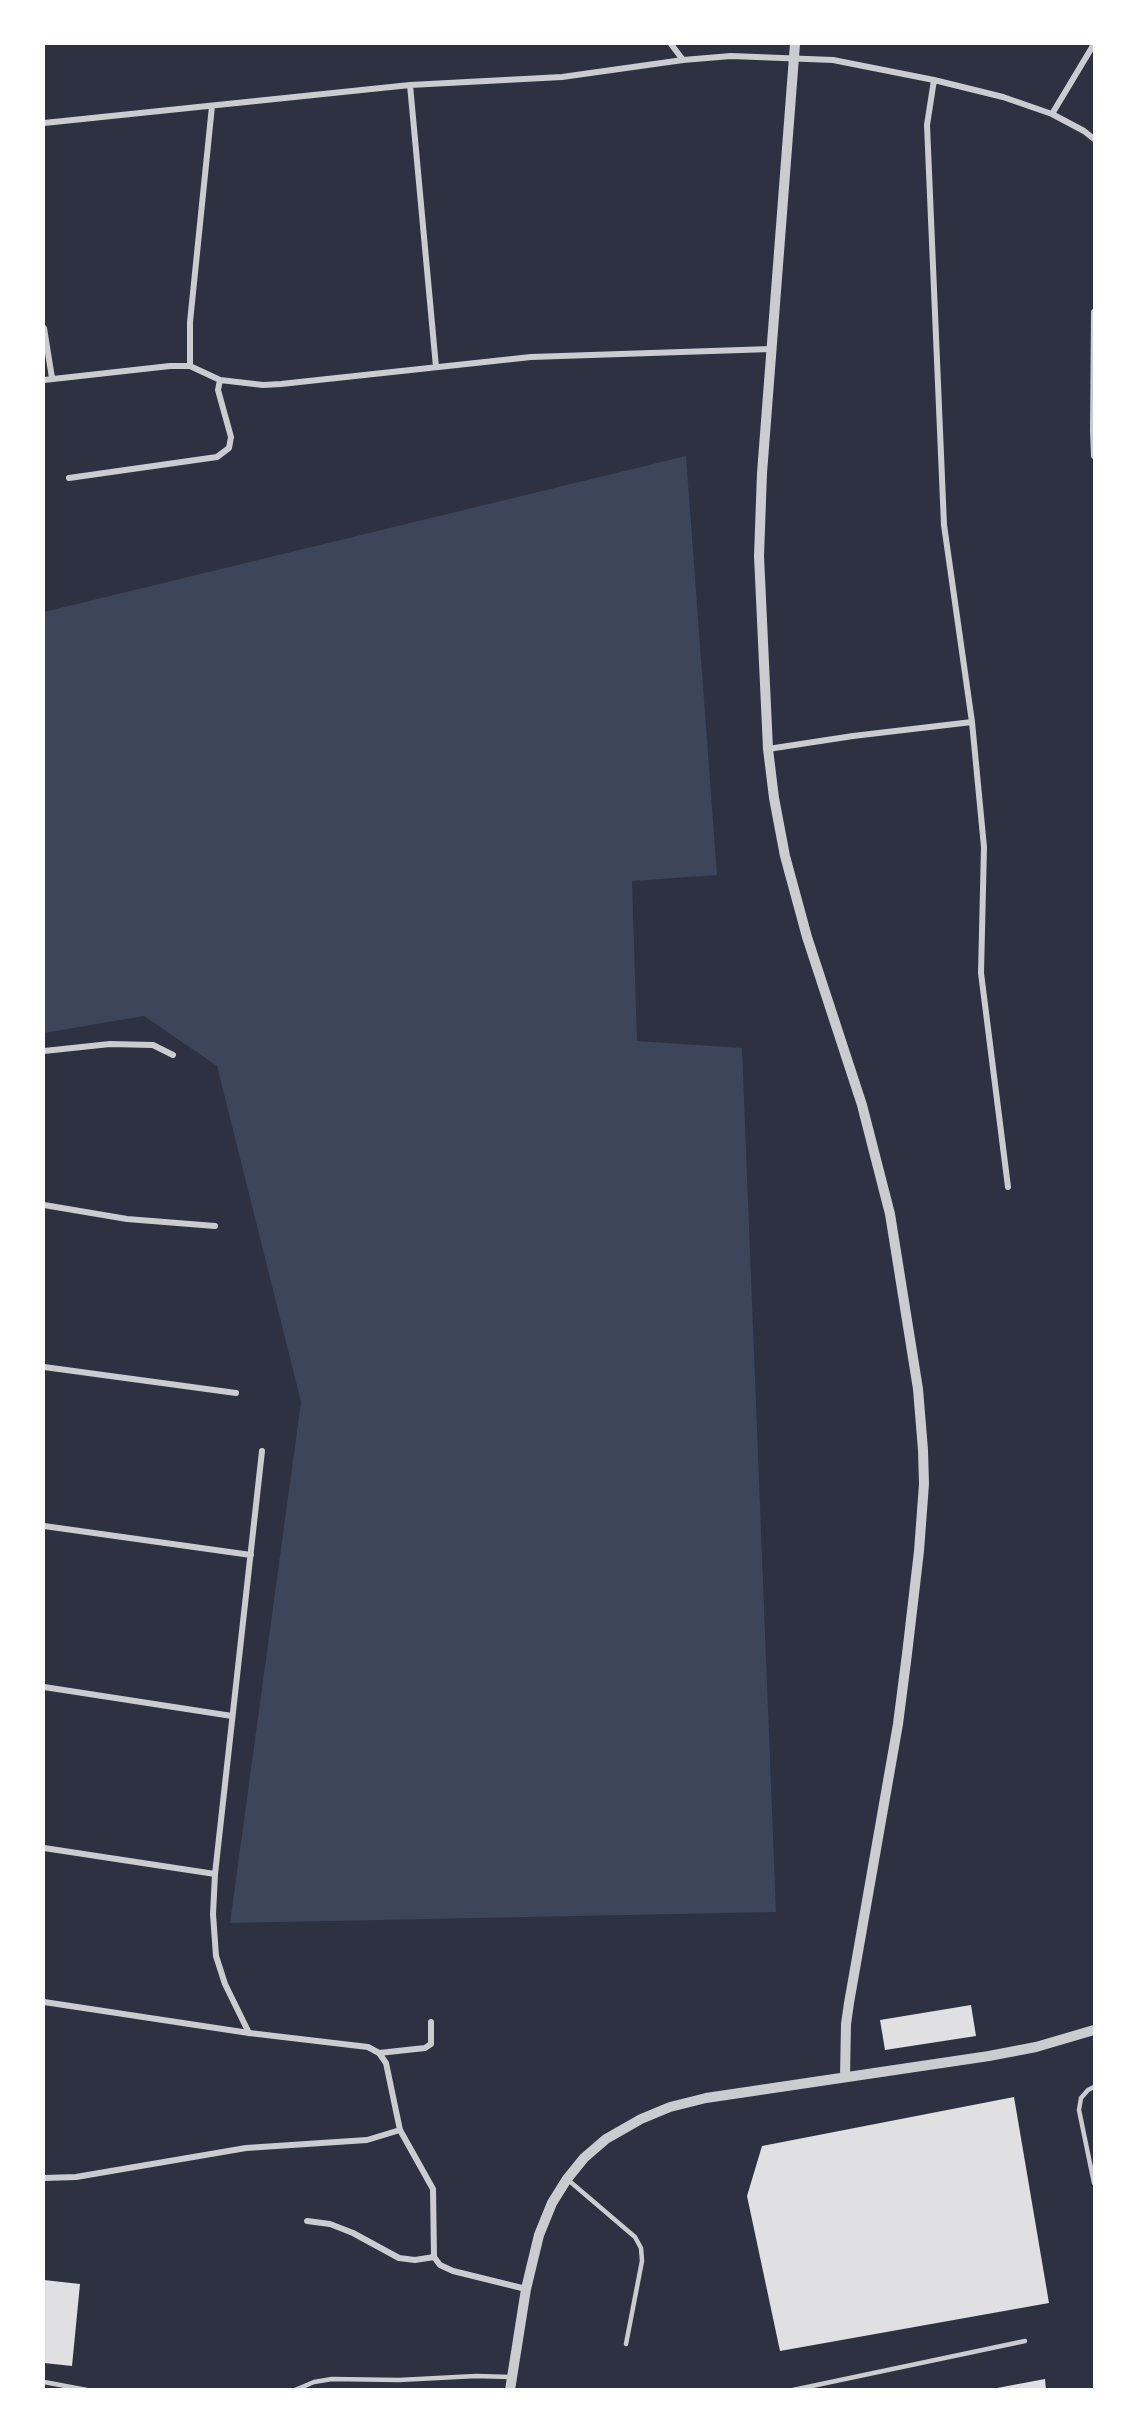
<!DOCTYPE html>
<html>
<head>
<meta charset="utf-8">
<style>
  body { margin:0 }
  #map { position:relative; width:1138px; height:2433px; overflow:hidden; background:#2d3142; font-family:Helvetica,sans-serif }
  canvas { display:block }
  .frame { position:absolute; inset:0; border:45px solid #fff; pointer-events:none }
</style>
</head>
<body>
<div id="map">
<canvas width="1138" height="2433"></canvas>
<div class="frame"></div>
</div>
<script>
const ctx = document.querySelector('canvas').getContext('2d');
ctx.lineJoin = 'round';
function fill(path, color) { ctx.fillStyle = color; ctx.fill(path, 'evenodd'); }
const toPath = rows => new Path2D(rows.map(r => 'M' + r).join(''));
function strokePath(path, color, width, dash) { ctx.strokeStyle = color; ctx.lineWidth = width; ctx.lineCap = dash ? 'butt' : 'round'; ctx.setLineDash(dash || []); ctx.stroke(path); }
const green = toPath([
  [686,456,717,875,632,881,637,1041,742,1048,776,1912,230,1923,301,1402,217,1066,144,1016,44,1033,44,612]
]);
const building = toPath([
  [971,2005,976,2036,885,2050,880,2020],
  [1014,2097,1049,2303,780,2351,747,2196,762,2146],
  [44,2280,80,2284,72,2366,44,2363],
  [1045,2379,1046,2390,998,2390,997,2388]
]);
const service = toPath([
  [1094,2087,1088,2090,1081,2098,1079,2110,1094,2183],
  [567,2179,635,2237,641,2248,642,2261,626,2344],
  [44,2382,87,2390],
  [295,2390,314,2382,332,2379,399,2380,476,2376,511,2377],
  [793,2390,1025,2341]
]);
const minor = toPath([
  [671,44,683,60],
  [934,80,927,125,944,525,972,722,984,847,981,973,1008,1187],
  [410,85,436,367],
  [1052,114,1094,44],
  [44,123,410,85,562,77,683,60,731,56,833,60,934,80,1003,97,1052,114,1084,131,1094,139],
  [1094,312,1093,431,1094,456],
  [44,328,52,378],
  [190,366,190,322,212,106],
  [44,380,170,366,190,366,220,380,263,385,281,384,531,357,771,349],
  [69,478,217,457,229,448,231,437,218,390,220,380],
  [768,749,853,736,972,722],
  [44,1051,110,1044,153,1045,173,1055],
  [44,1205,127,1219,215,1226],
  [44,1367,236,1393],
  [44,1526,251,1555],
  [44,1687,232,1716],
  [44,1848,215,1874],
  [44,2002,249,2033,368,2047,379,2053,386,2063,400,2130,433,2189,434,2257,440,2265,453,2271,526,2289],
  [249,2033,225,1984,216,1956,213,1914,215,1874,262,1451],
  [379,2053,425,2048,431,2044,431,2022],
  [44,2178,76,2177,246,2148,367,2140,400,2130],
  [307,2221,330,2224,353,2233,399,2258,415,2260,434,2257]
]);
const tertiary = toPath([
  [795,44,762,473,759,556,768,749,774,798,785,856,807,937,862,1105,890,1214,918,1389,923,1450,924,1484,919,1551,907,1654,898,1724,849,2003,846,2024,845,2077],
  [510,2390,526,2289,539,2235,552,2203,567,2179,584,2158,606,2139,641,2119,670,2107,706,2098,989,2056,1036,2047,1094,2030]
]);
fill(green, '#3c4559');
fill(building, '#e0e0e3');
strokePath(service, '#caccd0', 4.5);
strokePath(minor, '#caccd0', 6);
strokePath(tertiary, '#caccd0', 10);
</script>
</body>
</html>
